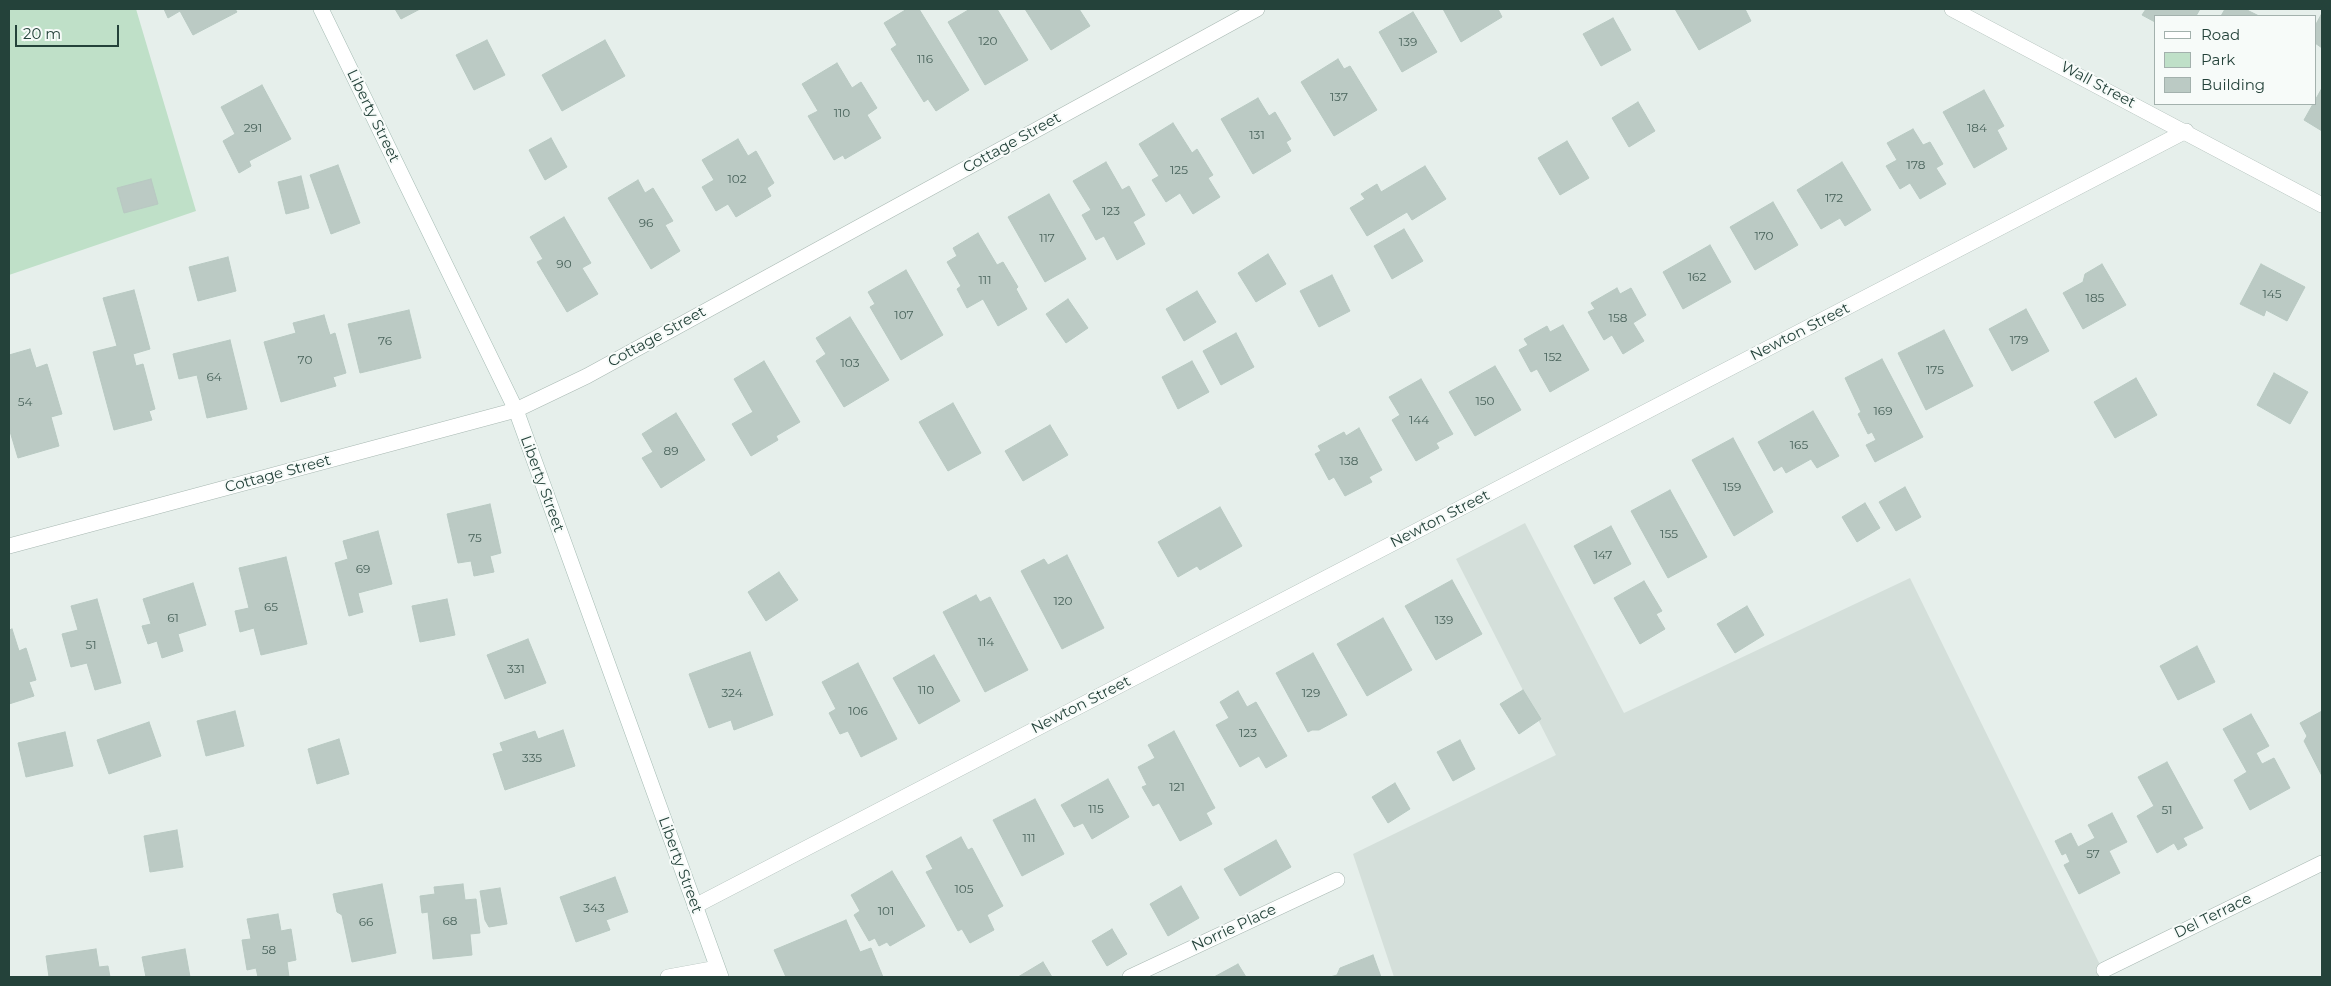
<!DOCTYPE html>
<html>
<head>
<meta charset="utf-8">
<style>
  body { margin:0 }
  #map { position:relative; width:2331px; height:986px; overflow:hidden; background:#e6efeb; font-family:Montserrat,sans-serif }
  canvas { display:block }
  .frame { position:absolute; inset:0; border:10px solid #24423a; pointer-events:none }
  .legend { position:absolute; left:2154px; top:15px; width:162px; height:90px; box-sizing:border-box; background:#f7fbf9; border:1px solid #a3b1ad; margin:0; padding:6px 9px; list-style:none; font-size:15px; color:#24423a }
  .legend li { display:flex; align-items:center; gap:10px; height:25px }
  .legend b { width:25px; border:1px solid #a3b1ad }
  .scale { position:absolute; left:15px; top:25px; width:104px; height:22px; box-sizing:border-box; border:2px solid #24423a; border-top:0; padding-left:6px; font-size:15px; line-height:18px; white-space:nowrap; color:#24423a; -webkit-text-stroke:4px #f7fbf9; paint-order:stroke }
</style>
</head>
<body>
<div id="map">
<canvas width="2331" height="986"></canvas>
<div class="frame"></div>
<ul class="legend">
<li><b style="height:6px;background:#fff"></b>Road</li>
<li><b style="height:14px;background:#bfe0c8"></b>Park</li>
<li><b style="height:14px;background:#bbcac4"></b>Building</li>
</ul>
<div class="scale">20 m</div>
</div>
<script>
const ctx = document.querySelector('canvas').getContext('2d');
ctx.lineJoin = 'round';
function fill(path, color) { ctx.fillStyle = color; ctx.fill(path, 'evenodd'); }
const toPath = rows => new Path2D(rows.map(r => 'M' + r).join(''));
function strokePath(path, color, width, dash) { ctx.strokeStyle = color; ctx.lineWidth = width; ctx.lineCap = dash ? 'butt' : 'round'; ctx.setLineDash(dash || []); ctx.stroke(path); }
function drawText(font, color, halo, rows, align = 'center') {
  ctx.font = font + ' Montserrat,sans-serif'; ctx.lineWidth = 4; ctx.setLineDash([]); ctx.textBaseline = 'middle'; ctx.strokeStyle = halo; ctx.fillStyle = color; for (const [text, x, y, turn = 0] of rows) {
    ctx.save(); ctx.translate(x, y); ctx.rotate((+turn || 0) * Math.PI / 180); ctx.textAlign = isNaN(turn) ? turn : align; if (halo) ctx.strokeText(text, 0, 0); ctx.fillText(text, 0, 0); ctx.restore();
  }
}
const built = toPath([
  [1525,523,1624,713,1910,578,2106,977,1394,977,1353,854,1556,755,1456,559]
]);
const green = toPath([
  [9,9,136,9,196,211,9,275]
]);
const building = toPath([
  [164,9,235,9,237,12,193,35,180,11,168,18,164,9],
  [395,9,420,9,401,19,395,9],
  [907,9,919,9,969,90,936,111,928,99,924,102,891,49,897,45,884,23,907,9],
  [970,9,997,9,1028,60,985,85,948,22,970,9],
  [1025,9,1079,9,1090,26,1051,50,1025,9],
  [1443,9,1498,9,1502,17,1461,42,1443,9],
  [1675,9,1745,9,1751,21,1699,50,1675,9],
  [2146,9,2200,9,2196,16,2155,16,2155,22,2142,15,2146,9],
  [2225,9,2245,9,2259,16,2221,16,2225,9],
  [1413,12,1437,52,1402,72,1379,32,1413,12],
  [2322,13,2322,48,2315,43,2315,26,2322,13],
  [1613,18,1631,50,1601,66,1583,34,1613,18],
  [487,40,505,75,474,90,456,55,487,40],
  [605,40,625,76,562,111,542,75,605,40],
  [1338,59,1344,69,1350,66,1377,110,1334,136,1301,82,1338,59],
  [837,63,852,88,861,82,877,108,867,115,881,138,845,159,843,155,834,160,808,116,818,111,802,84,837,63],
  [262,85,291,139,249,161,251,166,239,173,223,141,235,134,221,107,262,85],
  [2322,88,2322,131,2304,120,2322,88],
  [1984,90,2004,126,1997,130,2007,149,1974,168,1943,112,1984,90],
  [1258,98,1269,116,1275,112,1291,139,1286,142,1291,151,1253,174,1221,119,1258,98],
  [1638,102,1655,131,1629,147,1612,118,1638,102],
  [1173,123,1192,153,1197,149,1213,175,1208,178,1220,197,1193,214,1180,193,1166,202,1152,180,1159,176,1139,144,1173,123],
  [1913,129,1923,145,1930,142,1943,164,1936,168,1946,184,1920,199,1910,183,1900,189,1886,166,1897,160,1887,143,1913,129],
  [551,138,567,167,545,180,529,150,551,138],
  [738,139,748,156,756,151,774,183,767,188,771,196,736,217,728,204,716,211,702,187,714,180,702,160,738,139],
  [1567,141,1589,178,1560,195,1538,158,1567,141],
  [1106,162,1122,190,1129,186,1145,215,1133,222,1145,244,1117,260,1104,236,1096,240,1082,215,1091,210,1073,181,1106,162],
  [1842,162,1871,210,1845,226,1840,218,1821,229,1797,190,1842,162],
  [338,165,360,223,331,234,310,175,338,165],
  [1425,166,1446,199,1412,220,1407,212,1367,236,1350,208,1365,199,1361,194,1377,184,1381,192,1425,166],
  [301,176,309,208,286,214,278,182,301,176],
  [151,179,158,204,124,213,117,188,151,179],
  [638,180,645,193,653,188,673,221,665,225,680,251,651,269,608,198,638,180],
  [1049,194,1086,259,1045,282,1008,217,1049,194],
  [1773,202,1798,245,1755,270,1730,227,1773,202],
  [564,217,591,263,582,268,598,294,567,312,537,262,543,259,530,237,564,217],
  [1404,229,1423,261,1392,279,1374,246,1404,229],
  [978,233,997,265,1003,262,1018,287,1016,289,1027,309,998,326,983,299,967,308,957,289,961,286,947,262,957,256,953,248,978,233],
  [1710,245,1731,282,1683,309,1663,272,1710,245],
  [1268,254,1286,284,1256,302,1238,273,1268,254],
  [228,257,236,291,198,301,189,267,228,257],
  [2102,264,2126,305,2083,329,2063,293,2083,282,2085,274,2102,264],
  [2261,264,2305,287,2287,321,2266,310,2264,316,2240,304,2261,264],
  [906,270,943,335,901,360,870,307,875,304,868,292,906,270],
  [1332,275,1350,311,1319,327,1300,291,1332,275],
  [1617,288,1620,294,1631,288,1646,315,1633,323,1644,341,1623,354,1612,335,1604,340,1588,312,1595,309,1591,303,1617,288],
  [134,290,150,349,133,354,136,366,143,364,155,409,149,411,152,420,114,430,93,352,117,346,103,298,134,290],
  [1197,291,1216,322,1184,341,1166,309,1197,291],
  [1068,299,1088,328,1066,343,1046,314,1068,299],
  [2026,309,2049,351,2012,371,1989,329,2026,309],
  [409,310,421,358,360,373,348,324,409,310],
  [324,315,330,335,335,333,346,373,333,377,336,386,281,402,264,342,296,333,293,323,324,315],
  [850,317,889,380,844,407,816,361,826,354,816,338,850,317],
  [1563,325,1589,370,1550,392,1537,369,1531,372,1519,350,1528,345,1524,339,1547,326,1550,332,1563,325],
  [1944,330,1973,386,1926,410,1898,353,1944,330],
  [1236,333,1254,367,1221,385,1203,351,1236,333],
  [230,340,247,409,207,418,197,375,179,379,173,354,230,340],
  [30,349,36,368,47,364,62,414,51,417,59,446,18,458,9,428,9,355,30,349],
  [1882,359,1923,437,1875,462,1866,445,1876,440,1872,432,1868,434,1858,414,1861,412,1845,378,1882,359],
  [764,361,800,422,776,436,778,440,751,456,732,424,753,412,734,379,764,361],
  [1192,361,1209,392,1178,409,1162,377,1192,361],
  [1495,366,1521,410,1475,436,1449,392,1495,366],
  [2274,373,2308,392,2290,424,2257,405,2274,373],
  [2136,378,2157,415,2115,438,2094,402,2136,378],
  [1421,379,1453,434,1436,443,1439,448,1416,461,1392,420,1400,415,1389,397,1421,379],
  [953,403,981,453,948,471,919,422,953,403],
  [1813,411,1839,456,1817,468,1811,459,1786,473,1782,466,1774,471,1758,442,1813,411],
  [676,413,705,460,661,488,642,458,653,452,642,434,676,413],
  [1050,425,1068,455,1023,481,1005,451,1050,425],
  [1359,428,1382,470,1369,477,1372,482,1345,496,1334,477,1329,480,1315,454,1321,451,1318,446,1344,432,1346,436,1359,428],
  [1733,438,1773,512,1734,536,1692,460,1733,438],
  [1905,487,1921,517,1896,531,1879,502,1905,487],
  [1670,490,1707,557,1668,578,1631,511,1670,490],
  [1865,503,1880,528,1857,542,1842,517,1865,503],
  [490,504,501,553,490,556,494,572,474,576,471,561,458,563,447,514,490,504],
  [1220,507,1242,546,1200,570,1197,566,1178,577,1158,542,1220,507],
  [1611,526,1631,564,1594,584,1574,546,1611,526],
  [378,531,392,584,358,593,363,612,349,616,335,563,348,559,343,541,378,531],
  [1067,555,1104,628,1062,649,1021,571,1044,559,1048,565,1067,555],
  [286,557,307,644,261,655,254,628,240,632,235,611,249,608,239,568,286,557],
  [779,572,798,600,766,621,748,592,779,572],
  [1452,580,1482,634,1436,660,1405,606,1452,580],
  [1644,581,1662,611,1656,614,1665,629,1640,644,1614,598,1644,581],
  [193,583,206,625,178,634,183,651,162,658,157,641,148,644,142,626,151,624,143,599,193,583],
  [976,595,980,602,990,597,1028,670,985,692,943,612,976,595],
  [97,599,121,683,95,690,87,663,71,667,62,634,78,630,71,606,97,599],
  [447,599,455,635,420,642,412,606,447,599],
  [1747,606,1764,635,1735,653,1717,624,1747,606],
  [1383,618,1412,670,1367,696,1337,644,1383,618],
  [12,629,19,651,26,648,36,680,29,682,34,696,9,704,9,630,12,629],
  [528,639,546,683,505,699,487,655,528,639],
  [2197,646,2215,682,2178,700,2160,666,2197,646],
  [750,652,773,715,734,730,731,720,709,728,689,674,750,652],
  [1313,653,1347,715,1319,730,1312,730,1308,732,1276,673,1313,653],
  [934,655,960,701,919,724,893,678,934,655],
  [858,663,897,739,861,757,848,731,840,734,829,713,836,709,822,682,858,663],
  [1523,690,1541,719,1519,734,1500,704,1523,690],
  [1238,691,1247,707,1256,702,1287,756,1266,768,1259,756,1240,767,1216,725,1229,718,1220,702,1238,691],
  [235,711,244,746,206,756,197,721,235,711],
  [2322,711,2322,776,2304,741,2307,736,2300,723,2322,711],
  [2251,714,2269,746,2256,753,2262,764,2274,758,2290,788,2250,810,2234,780,2247,772,2223,729,2251,714],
  [149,722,161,756,109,774,97,740,149,722],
  [563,730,575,766,505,790,493,754,503,751,500,743,535,731,538,739,563,730],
  [1174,731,1215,808,1206,813,1212,824,1180,841,1159,803,1153,806,1142,787,1147,785,1138,767,1155,758,1148,745,1174,731],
  [65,732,73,766,26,777,18,743,65,732],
  [339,739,349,774,317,784,308,749,339,739],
  [1460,740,1475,769,1453,781,1437,752,1460,740],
  [2167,762,2203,828,2183,838,2187,845,2178,850,2174,843,2157,853,2137,816,2154,806,2138,777,2167,762],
  [1108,779,1129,817,1092,839,1083,823,1074,827,1061,805,1108,779],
  [1395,783,1410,809,1388,823,1372,797,1395,783],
  [1035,799,1064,854,1022,876,993,820,1035,799],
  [2112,813,2127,842,2109,851,2120,873,2079,894,2064,865,2070,862,2066,853,2062,855,2055,841,2071,833,2078,847,2095,838,2088,825,2112,813],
  [177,830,183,867,150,872,144,836,177,830],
  [961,837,968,850,972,848,1003,906,987,915,994,930,970,943,962,929,958,931,926,872,933,869,926,856,961,837],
  [1276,840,1291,867,1240,896,1224,869,1276,840],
  [892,871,925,926,890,946,887,942,879,946,875,938,869,941,854,915,860,911,851,895,892,871],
  [615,877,628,912,606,920,610,930,576,942,560,897,615,877],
  [382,884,396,953,352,962,342,915,337,912,333,894,382,884],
  [463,884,465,900,476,899,480,933,470,934,472,955,433,959,428,912,422,913,420,896,435,894,434,887,463,884],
  [1181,886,1199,918,1168,936,1150,904,1181,886],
  [500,888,507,924,489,927,485,920,480,891,500,888],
  [278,914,281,931,291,929,296,960,287,962,289,977,258,977,256,968,247,970,242,940,251,939,247,919,278,914],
  [846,920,860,952,871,948,883,977,786,977,774,950,846,920],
  [1112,929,1127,954,1107,966,1092,941,1112,929],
  [96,949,99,967,108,966,110,977,49,977,46,956,96,949],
  [185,949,190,977,146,977,142,957,185,949],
  [1373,955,1381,977,1330,977,1337,975,1340,968,1373,955],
  [1043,962,1052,977,1018,977,1043,962],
  [1238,964,1246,977,1214,977,1238,964]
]);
const minor = toPath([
  [9,546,516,410,587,376,1257,9],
  [695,906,2186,131],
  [2104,970,2322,863],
  [668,977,717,968],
  [1130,977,1337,880]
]);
const tertiary = toPath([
  [1952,9,2322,205]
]);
const secondary = toPath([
  [321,9,516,410,721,977]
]);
const numberNames = [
  ["120",988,41],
  ["139",1408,42],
  ["116",925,59],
  ["137",1339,97],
  ["110",842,113],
  ["291",253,128],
  ["184",1977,128],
  ["131",1257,135],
  ["178",1916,165],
  ["125",1179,170],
  ["102",737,179],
  ["172",1834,198],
  ["123",1111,211],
  ["96",646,223],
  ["170",1764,236],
  ["117",1047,238],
  ["90",564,264],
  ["162",1697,277],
  ["111",985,280],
  ["145",2272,294],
  ["185",2095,298],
  ["107",904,315],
  ["158",1618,318],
  ["179",2019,340],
  ["76",385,341],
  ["152",1553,357],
  ["70",305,360],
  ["103",850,363],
  ["175",1935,370],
  ["64",214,377],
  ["150",1485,401],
  ["54",25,402],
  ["169",1883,411],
  ["144",1419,420],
  ["165",1799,445],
  ["89",671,451],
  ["138",1349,461],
  ["159",1732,487],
  ["155",1669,534],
  ["75",475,538],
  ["147",1603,555],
  ["69",363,569],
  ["120",1063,601],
  ["65",271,607],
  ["61",173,618],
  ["139",1444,620],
  ["114",986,642],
  ["51",91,645],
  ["331",516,669],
  ["110",926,690],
  ["324",732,693],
  ["129",1311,693],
  ["106",858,711],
  ["123",1248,733],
  ["335",532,758],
  ["121",1177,787],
  ["115",1096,809],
  ["51",2167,810],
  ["111",1029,838],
  ["57",2093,854],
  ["105",964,889],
  ["343",594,908],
  ["101",886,911],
  ["68",450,921],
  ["66",366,922],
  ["58",269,950]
];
const streetNames = [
  ["Wall Street",2098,85,28],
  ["Liberty Street",373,116,64],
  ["Cottage Street",1012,143,-29],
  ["Newton Street",1800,332,-27],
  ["Cottage Street",657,337,-29],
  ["Cottage Street",278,474,-15],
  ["Liberty Street",542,484,70],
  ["Newton Street",1440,519,-27],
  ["Newton Street",1081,705,-27],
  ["Liberty Street",680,865,70],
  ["Del Terrace",2213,916,-26],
  ["Norrie Place",1234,928,-25]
];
fill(built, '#d4dfda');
fill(green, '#bfe0c8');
fill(building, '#bbcac4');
strokePath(building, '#b8c9c2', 1);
strokePath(minor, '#a8b8b2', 16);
strokePath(tertiary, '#a8b8b2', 16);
strokePath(secondary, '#a4bbb3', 16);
strokePath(minor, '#fff', 15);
strokePath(tertiary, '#fff', 15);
strokePath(secondary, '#fff', 15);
drawText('12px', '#4a645c', null, numberNames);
drawText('15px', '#24423a', '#f7fbf9', streetNames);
</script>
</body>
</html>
